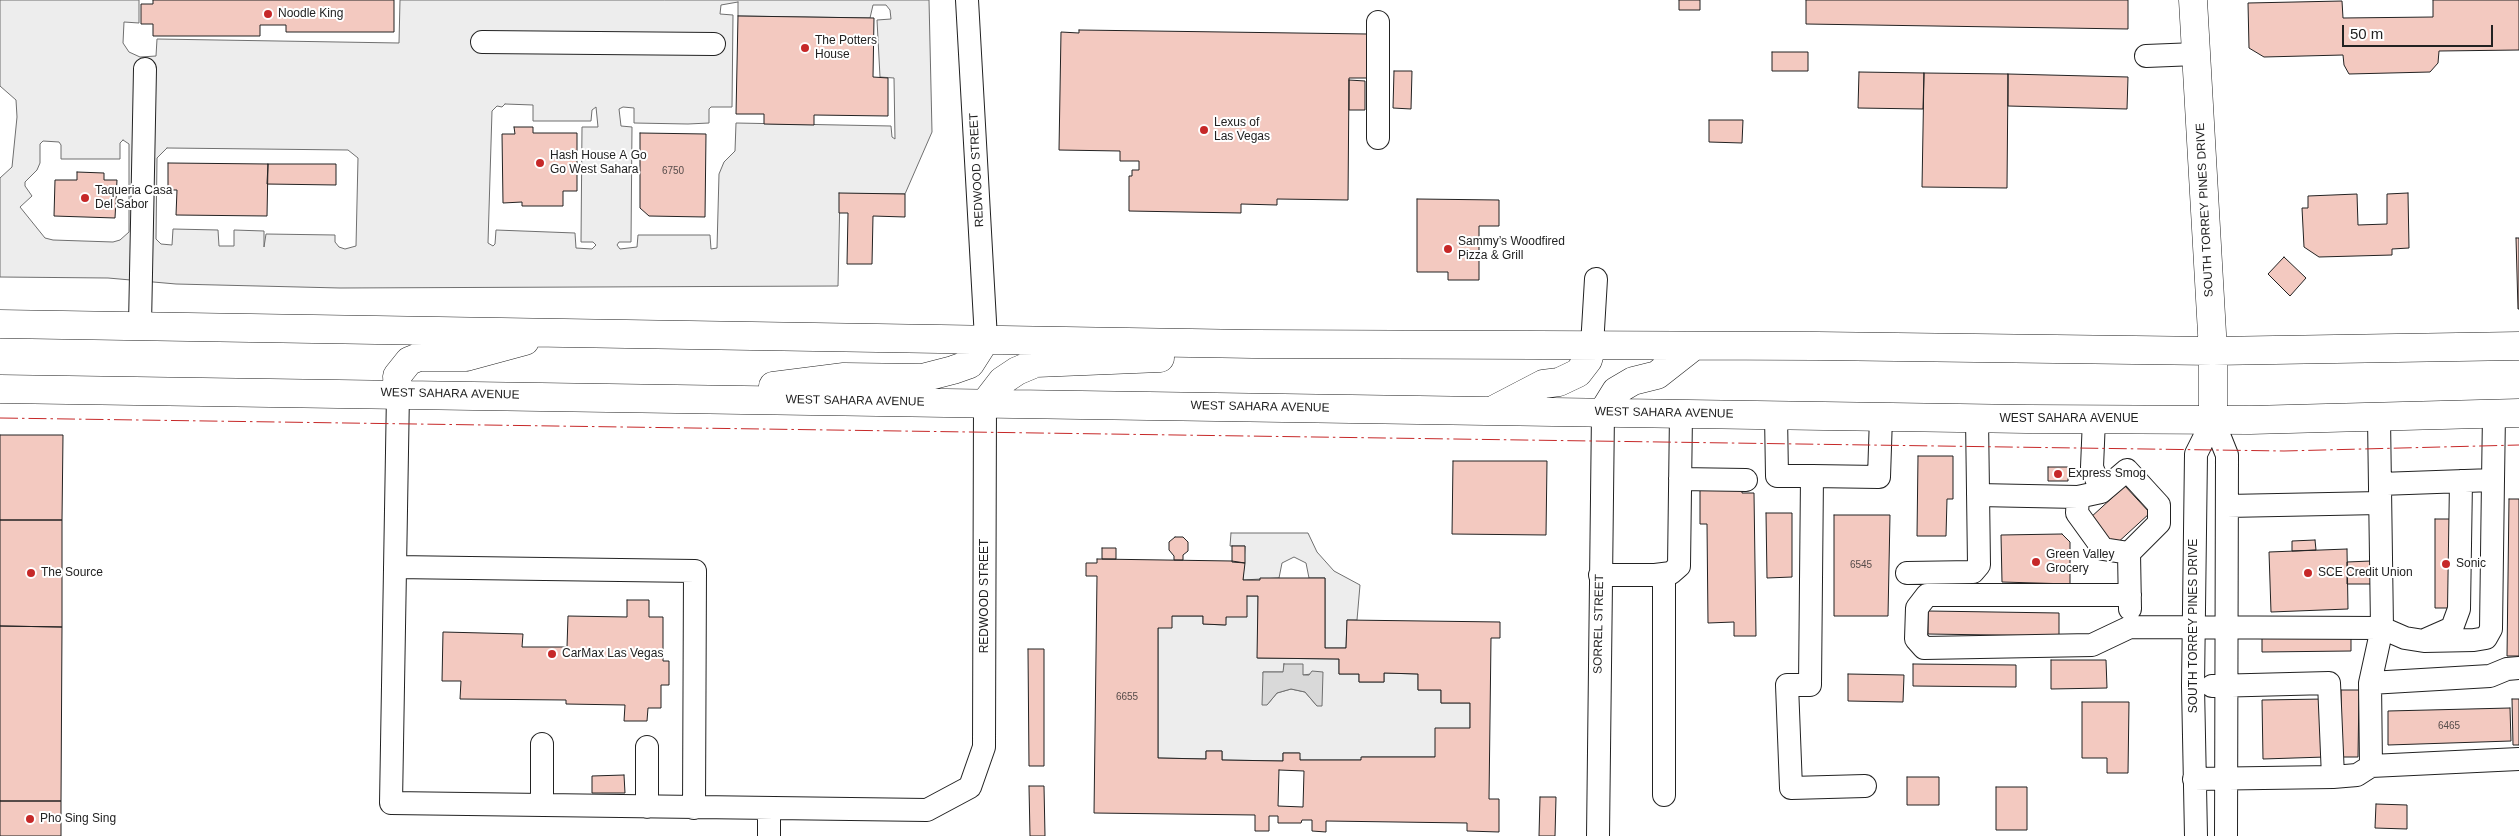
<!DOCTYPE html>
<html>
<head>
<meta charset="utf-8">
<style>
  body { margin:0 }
  #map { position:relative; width:2519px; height:836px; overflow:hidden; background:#fff; font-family:Arial,sans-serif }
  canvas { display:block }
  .scale { position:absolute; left:2342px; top:25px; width:151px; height:22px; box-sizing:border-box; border:2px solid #222; border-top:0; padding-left:6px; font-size:15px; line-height:18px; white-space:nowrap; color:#222; -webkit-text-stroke:4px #fff; paint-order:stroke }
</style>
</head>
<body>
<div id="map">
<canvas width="2519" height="836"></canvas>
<div class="scale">50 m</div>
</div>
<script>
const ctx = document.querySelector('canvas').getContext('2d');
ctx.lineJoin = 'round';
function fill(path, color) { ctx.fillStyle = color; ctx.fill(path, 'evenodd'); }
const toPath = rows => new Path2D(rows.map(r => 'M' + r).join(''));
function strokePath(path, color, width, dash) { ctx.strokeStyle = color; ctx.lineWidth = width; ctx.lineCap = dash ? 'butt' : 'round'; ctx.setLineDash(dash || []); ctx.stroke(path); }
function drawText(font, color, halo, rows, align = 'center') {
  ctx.font = font + ' Arial,sans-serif'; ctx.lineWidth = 4; ctx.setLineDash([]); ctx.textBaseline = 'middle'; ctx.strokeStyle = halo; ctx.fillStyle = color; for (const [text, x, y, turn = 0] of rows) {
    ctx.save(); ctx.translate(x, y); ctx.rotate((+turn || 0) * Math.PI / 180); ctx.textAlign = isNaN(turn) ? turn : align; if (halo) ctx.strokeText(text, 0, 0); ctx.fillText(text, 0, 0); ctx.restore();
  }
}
const parking = toPath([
  [0,0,139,0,139,23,124,22,123,43,129,52,140,57,156,56,157,39,399,43,400,0,929,0,932,132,905,194,840,194,838,286,340,288,176,284,108,278,0,277,0,178,12,167,17,117,16,100,0,86,0,0],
  [738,2,738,16,870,18,873,5,886,5,890,10,891,19,877,20,880,77,894,78,895,139,892,137,891,126,736,123,735,151,724,162,719,174,717,248,711,249,710,235,638,235,637,247,620,249,617,245,619,242,631,242,632,127,621,126,619,109,623,107,634,108,634,123,688,124,709,123,709,109,711,107,732,107,733,15,720,14,721,5,738,2],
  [505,104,533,105,533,121,591,121,592,110,596,107,598,127,582,127,581,242,593,242,596,245,592,249,576,248,575,233,496,230,495,244,493,246,488,243,492,111,497,106,502,107,505,104],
  [123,140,129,144,129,232,120,240,113,242,53,240,45,238,20,207,32,196,25,186,25,182,37,170,40,163,40,144,43,141,59,142,61,145,61,159,120,159,120,143,123,140],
  [167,148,348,150,358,158,356,246,345,249,339,247,335,242,335,235,266,234,264,247,264,231,234,230,234,246,219,246,218,230,173,229,172,245,161,244,156,239,157,158,167,148],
  [1231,533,1308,533,1317,552,1334,571,1360,585,1357,620,1347,620,1346,648,1325,648,1325,578,1309,578,1306,563,1294,557,1282,563,1279,578,1243,580,1245,546,1230,546,1231,533],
  [1247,596,1258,596,1258,658,1339,659,1339,674,1359,674,1359,682,1384,682,1384,673,1418,674,1418,690,1441,690,1441,703,1470,703,1470,728,1435,757,1362,757,1361,760,1300,760,1299,753,1283,753,1283,761,1222,760,1222,751,1206,751,1206,759,1158,758,1158,628,1172,616,1203,616,1203,624,1225,625,1226,617,1247,596],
  [1284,664,1303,675,1311,674,1317,706,1305,692,1291,689,1277,693,1267,705,1263,672,1284,672,1284,664]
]);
const water = toPath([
  [1284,664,1303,664,1303,675,1309,675,1312,671,1323,672,1322,706,1317,706,1305,692,1291,689,1277,693,1267,705,1262,705,1263,672,1283,672,1284,664]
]);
const building = toPath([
  [153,0,394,0,394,32,286,32,286,25,260,25,260,36,153,36,153,24,141,24,141,4,153,4,153,0],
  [1679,0,1700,0,1700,10,1679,10,1679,0],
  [1806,0,2128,0,2128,29,1806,24,1806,0],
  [2433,0,2519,0,2519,50,2439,51,2438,63,2430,72,2349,74,2344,65,2343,55,2264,57,2249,48,2248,3,2342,1,2343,18,2433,17,2433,0],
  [738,16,874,18,873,77,888,78,888,116,814,115,814,125,764,124,764,114,736,114,738,16],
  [1079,30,1367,34,1367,78,1349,78,1348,200,1277,199,1277,205,1241,204,1241,213,1129,211,1129,176,1132,176,1132,170,1139,170,1139,161,1120,161,1120,151,1059,150,1061,32,1079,33,1079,30],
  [1772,52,1808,52,1808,71,1772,71,1772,52],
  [1394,71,1412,71,1411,109,1393,108,1394,71],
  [1859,72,1924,73,1923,109,1858,108,1859,72],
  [1924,73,2008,74,2007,188,1922,187,1924,73],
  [2008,74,2128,77,2127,109,2008,106,2008,74],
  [1349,80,1365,81,1365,110,1349,110,1349,80],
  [1709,120,1743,120,1742,143,1709,142,1709,120],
  [514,127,533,127,533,133,577,133,577,191,563,191,563,206,522,206,522,202,503,203,502,134,515,134,514,127],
  [640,133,706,134,705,217,649,216,640,208,640,133],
  [168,163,268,164,267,216,176,215,177,190,168,190,168,163],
  [268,164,336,164,336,185,267,184,268,164],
  [77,172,104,173,104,180,117,180,115,218,54,216,55,180,77,180,77,172],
  [839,193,905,194,905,217,873,216,872,264,847,264,848,213,839,213,839,193],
  [2408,193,2409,248,2392,249,2392,255,2319,257,2304,247,2302,208,2308,208,2308,196,2357,194,2358,225,2387,224,2387,194,2408,193],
  [1417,199,1499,200,1499,226,1479,226,1479,280,1448,280,1448,272,1417,272,1417,199],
  [2516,238,2519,238,2519,309,2518,309,2516,238],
  [2284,257,2306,278,2290,296,2268,274,2284,257],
  [0,435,63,435,62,520,0,520,0,435],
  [1918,456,1953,456,1953,499,1947,499,1946,536,1917,536,1918,456],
  [1453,461,1547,461,1546,535,1452,534,1453,461],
  [2048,467,2068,467,2068,481,2048,481,2048,467],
  [2125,486,2150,513,2115,545,2090,518,2125,486],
  [1742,488,1742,493,1754,493,1756,636,1734,636,1734,622,1708,623,1707,524,1700,524,1700,489,1742,488],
  [2509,499,2519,499,2519,656,2507,656,2509,499],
  [1766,513,1792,513,1792,577,1767,578,1766,513],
  [1834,515,1890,515,1888,616,1834,616,1834,515],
  [2435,519,2456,519,2456,608,2435,608,2435,519],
  [0,520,62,520,62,627,0,626,0,520],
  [2062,534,2070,542,2070,584,2002,582,2001,535,2062,534],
  [1175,537,1183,537,1188,542,1188,551,1183,555,1183,560,1174,560,1174,556,1169,550,1169,542,1175,537],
  [2315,540,2316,550,2292,551,2292,541,2315,540],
  [1232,546,1245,546,1245,563,1232,562,1232,546],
  [1102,548,1116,548,1116,559,1102,559,1102,548],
  [2347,549,2348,609,2271,612,2269,552,2347,549],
  [1097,559,1232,561,1245,563,1243,580,1260,580,1260,578,1325,578,1325,648,1346,648,1347,620,1500,622,1500,638,1491,638,1489,799,1499,799,1499,832,1467,831,1467,823,1326,821,1326,832,1312,831,1312,820,1302,820,1301,823,1278,823,1278,816,1269,816,1269,831,1255,831,1255,815,1094,813,1097,576,1086,576,1086,563,1097,563,1097,559],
  [1247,596,1258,596,1257,658,1339,659,1339,674,1359,674,1359,682,1384,682,1384,673,1418,674,1418,690,1441,690,1441,703,1470,703,1470,728,1435,728,1435,757,1361,757,1361,760,1300,760,1300,753,1283,753,1283,761,1222,760,1222,751,1206,751,1206,759,1158,758,1158,628,1172,628,1172,616,1203,616,1203,624,1226,625,1226,617,1247,617,1247,596],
  [1279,770,1304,771,1303,807,1278,806,1279,770],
  [2371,561,2371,584,2347,584,2347,562,2371,561],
  [627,600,649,600,649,617,663,617,663,661,669,661,669,685,661,685,661,708,648,708,647,721,624,721,625,705,566,704,566,700,460,699,461,681,442,681,443,632,523,634,522,647,567,647,568,616,627,617,627,600],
  [1928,611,2059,613,2059,636,1928,634,1928,611],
  [0,626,62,627,61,801,0,801,0,626],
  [2351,635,2351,651,2262,652,2262,636,2351,635],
  [1028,649,1044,649,1044,766,1029,766,1028,649],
  [2051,660,2106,660,2107,688,2051,689,2051,660],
  [1913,664,2016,665,2016,687,1913,686,1913,664],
  [1848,674,1904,675,1903,702,1848,701,1848,674],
  [2341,690,2359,690,2358,757,2341,757,2341,690],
  [2324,699,2325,757,2263,759,2262,700,2324,699],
  [2512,699,2519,699,2519,745,2513,745,2512,699],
  [2082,702,2129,702,2128,773,2107,773,2107,758,2082,758,2082,702],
  [2510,708,2511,741,2388,745,2388,711,2510,708],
  [624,775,625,793,592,793,592,776,624,775],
  [1907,777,1939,777,1939,805,1907,805,1907,777],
  [1029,786,1044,786,1045,836,1030,836,1029,786],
  [1996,787,2027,787,2027,830,1996,830,1996,787],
  [1540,797,1556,797,1555,836,1539,836,1540,797],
  [0,801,61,801,61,836,0,836,0,801],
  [2376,804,2407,805,2407,829,2375,828,2376,804]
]);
const minor = toPath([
  [967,0,986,339],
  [1378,22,1378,138],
  [482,42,714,44],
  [2146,56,2196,54],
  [140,325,145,69],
  [1592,346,1596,279],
  [398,393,391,803,927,810,970,787,984,747,985,403],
  [1776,415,1777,476,1812,476,1810,685,1787,685,1791,788,1865,786],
  [2094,419,2092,467,2101,492],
  [2213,420,2227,455,2226,836],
  [1812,476,1879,477,1881,417],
  [1680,479,1746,480],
  [2380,484,2493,480,2494,414],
  [1978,495,2078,497],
  [2227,506,2380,503],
  [2129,553,2103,549,2077,513,2078,497,2101,492,2127,470,2159,505,2159,523,2129,553,2130,609],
  [395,567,695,571,694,808],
  [1907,573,1973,572,1979,565,1977,418],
  [1664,574,1664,795],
  [1600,575,1655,575,1671,573,1679,566,1681,414],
  [2130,595,1927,595,1917,608,1916,639,1924,648,2092,645,2130,627,2382,628,2379,418],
  [2427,639,2452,628,2459,609,2461,481],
  [2370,683,2490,676,2507,669,2519,668],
  [2212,686,2329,683,2333,777],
  [542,744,542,805],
  [2371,766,2370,683,2382,628,2405,638,2424,641,2474,640,2486,638,2491,629,2493,480],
  [2194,779,2333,777,2357,775,2371,766,2519,759],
  [647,807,647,747],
  [769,809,769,836],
  [1598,836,1603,412],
  [2196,836,2193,686,2196,454,2213,420]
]);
const major = toPath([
  [2193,0,2213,351,2213,420],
  [0,324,1253,344,1817,346,2213,351,2519,346],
  [773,386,844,377,922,378,953,370,970,364,986,339],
  [0,389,2026,419,2250,420,2519,413],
  [398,393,397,376,409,361,419,357,466,357,525,341],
  [985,403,1002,381,1017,371,1036,363,1160,358],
  [1495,409,1543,384,1559,382,1578,373,1588,360,1592,346],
  [1603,412,1616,391,1633,381,1657,375,1694,346]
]);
const power = toPath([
  [0,418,2284,451,2519,445]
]);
const markers = [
  [268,14,5,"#c62828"],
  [805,48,5,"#c62828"],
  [1204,130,5,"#c62828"],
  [540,163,5,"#c62828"],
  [85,198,5,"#c62828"],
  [1448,249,5,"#c62828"],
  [2058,474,5,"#c62828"],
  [2036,562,5,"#c62828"],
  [2446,564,5,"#c62828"],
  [31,573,5,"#c62828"],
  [2308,573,5,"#c62828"],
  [552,654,5,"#c62828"],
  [30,819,5,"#c62828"]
];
const numberNames = [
  ["6750",673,171],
  ["6545",1861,565],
  ["6655",1127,697],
  ["6465",2449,726]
];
const poiNames = [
  ["Noodle King",278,14],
  ["The Potters",815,41],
  ["House",815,55],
  ["Lexus of",1214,123],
  ["Las Vegas",1214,137],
  ["Hash House A Go",550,156],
  ["Go West Sahara",550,170],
  ["Taqueria Casa",95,191],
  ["Del Sabor",95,205],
  ["Sammy’s Woodfired",1458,242],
  ["Pizza & Grill",1458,256],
  ["Express Smog",2068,474],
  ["Green Valley",2046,555],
  ["Grocery",2046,569],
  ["Sonic",2456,564],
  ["The Source",41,573],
  ["SCE Credit Union",2318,573],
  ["CarMax Las Vegas",562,654],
  ["Pho Sing Sing",40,819]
];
const streetNames = [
  ["REDWOOD STREET",977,170,-93],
  ["SOUTH TORREY PINES DRIVE",2205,210,-93],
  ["WEST SAHARA AVENUE",450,394,1],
  ["WEST SAHARA AVENUE",855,401,1],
  ["WEST SAHARA AVENUE",1260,407,1],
  ["WEST SAHARA AVENUE",1664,413,1],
  ["WEST SAHARA AVENUE",2069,419],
  ["REDWOOD STREET",985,596,-90],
  ["SORREL STREET",1599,624,-89],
  ["SOUTH TORREY PINES DRIVE",2194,626,-90]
];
fill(parking, '#ededed');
strokePath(parking, '#6f6f6f', 1);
fill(water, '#d9d9d9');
strokePath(water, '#6f6f6f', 1);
fill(building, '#f3c9c0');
strokePath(building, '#222', 1);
strokePath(minor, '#222', 24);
strokePath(major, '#222', 29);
strokePath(minor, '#fff', 22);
strokePath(major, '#fff', 28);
strokePath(power, '#c62828', 1, [18, 4, 2.5, 4]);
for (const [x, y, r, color] of markers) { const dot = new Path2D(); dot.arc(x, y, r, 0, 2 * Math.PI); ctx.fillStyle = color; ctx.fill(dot); strokePath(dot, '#fff', 2); }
drawText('10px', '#564c4a', null, numberNames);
drawText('12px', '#222', '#fff', poiNames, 'left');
drawText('12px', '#222', '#fff', streetNames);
</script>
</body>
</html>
